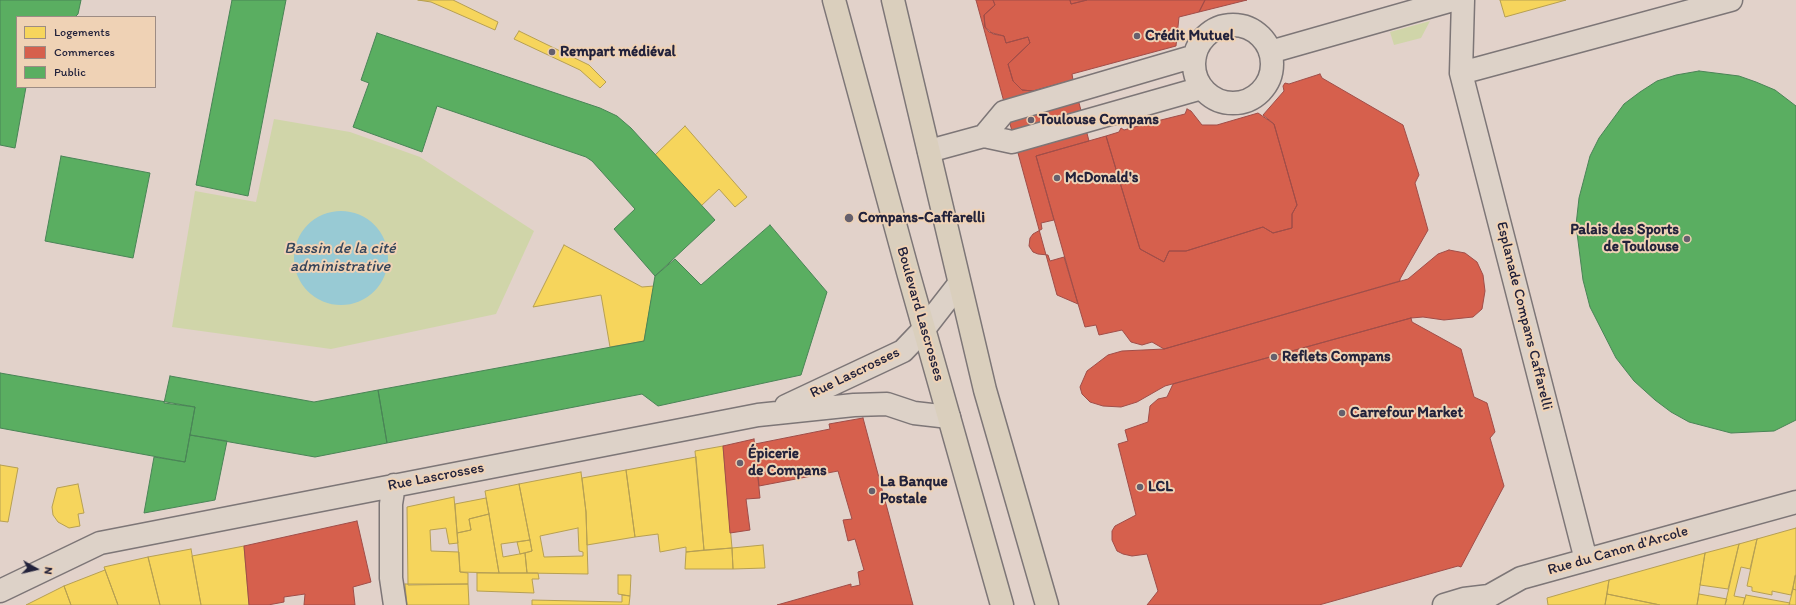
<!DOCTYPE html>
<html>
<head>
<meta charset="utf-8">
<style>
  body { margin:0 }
  #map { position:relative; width:1796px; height:605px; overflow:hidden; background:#e2d2ca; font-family:Itim,sans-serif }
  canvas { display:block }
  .legend { position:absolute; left:16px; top:16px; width:140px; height:72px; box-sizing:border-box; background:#efd2b5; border:1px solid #9d8c84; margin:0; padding:5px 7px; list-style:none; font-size:12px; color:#22223b }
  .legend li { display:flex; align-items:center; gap:8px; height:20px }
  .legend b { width:20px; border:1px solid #9d8c84 }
  .north { position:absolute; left:16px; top:549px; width:40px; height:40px; -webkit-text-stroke:3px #efd2b5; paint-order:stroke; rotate:98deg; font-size:11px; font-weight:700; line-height:16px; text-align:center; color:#22223b }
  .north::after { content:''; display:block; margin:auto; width:14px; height:18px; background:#22223b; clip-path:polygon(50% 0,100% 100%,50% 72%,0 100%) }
</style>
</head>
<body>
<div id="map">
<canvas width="1796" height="605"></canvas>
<ul class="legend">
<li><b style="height:11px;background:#f6d55c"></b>Logements</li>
<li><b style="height:11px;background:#d6604d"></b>Commerces</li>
<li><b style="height:11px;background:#5aae61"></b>Public</li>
</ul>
<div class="north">N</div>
</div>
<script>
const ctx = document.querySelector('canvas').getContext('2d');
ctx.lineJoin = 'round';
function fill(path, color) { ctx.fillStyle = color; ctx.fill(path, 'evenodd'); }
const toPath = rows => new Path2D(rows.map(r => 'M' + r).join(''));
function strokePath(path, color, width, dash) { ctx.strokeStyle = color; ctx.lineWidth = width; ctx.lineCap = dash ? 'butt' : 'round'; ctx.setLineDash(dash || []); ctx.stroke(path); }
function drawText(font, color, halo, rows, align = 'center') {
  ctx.font = font + ' Itim,sans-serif'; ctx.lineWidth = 4; ctx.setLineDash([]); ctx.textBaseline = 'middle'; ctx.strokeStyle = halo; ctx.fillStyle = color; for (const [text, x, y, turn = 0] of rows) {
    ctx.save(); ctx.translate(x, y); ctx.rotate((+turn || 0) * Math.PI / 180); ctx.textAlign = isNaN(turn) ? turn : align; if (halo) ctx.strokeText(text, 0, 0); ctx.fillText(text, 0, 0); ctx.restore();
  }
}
const green = toPath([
  [1430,21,1421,38,1394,45,1390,32],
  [274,119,350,132,420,157,534,231,496,314,331,349,172,327,195,191,256,202]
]);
const water = toPath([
  '294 258a47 47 0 1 1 94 0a47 47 0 1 1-94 0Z'
]);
const homes = toPath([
  [418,0,453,0,498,22,495,30,431,2,418,0],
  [1500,0,1566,0,1505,17,1500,0],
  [519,31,589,65,606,82,600,88,580,70,514,39,519,31],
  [685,126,747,197,735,207,719,189,701,206,655,155,685,126],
  [564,245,642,287,654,286,644,341,610,347,601,295,533,307,564,245],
  [723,446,732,548,704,550,695,451,723,446],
  [696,457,704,550,686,552,686,547,660,552,658,534,635,537,626,470,696,457],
  [0,465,18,468,8,522,0,521,0,465],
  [626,470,635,537,587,545,586,512,582,478,626,470],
  [581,472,586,512,588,574,527,573,525,553,532,551,519,484,581,472],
  [578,528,579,551,583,552,583,556,544,557,540,536,578,528],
  [78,484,84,513,78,514,80,526,69,528,58,522,53,515,52,507,57,488,78,484],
  [519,484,530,540,501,544,503,557,525,553,527,573,499,573,485,491,519,484],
  [454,497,458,543,449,544,446,528,430,530,431,551,459,552,460,572,468,573,468,584,408,585,407,507,454,497],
  [486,498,489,514,469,519,471,530,457,533,455,504,486,498],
  [489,514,499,573,460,572,457,533,471,530,469,519,489,514],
  [1796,528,1796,574,1791,595,1772,591,1772,595,1752,591,1752,587,1747,586,1757,539,1796,528],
  [1757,539,1750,569,1741,567,1734,596,1745,598,1743,605,1725,605,1739,544,1757,539],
  [530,540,532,551,520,554,517,542,530,540],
  [1739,544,1728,589,1700,585,1705,553,1739,544],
  [763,545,765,568,733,569,732,548,763,545],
  [244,546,249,605,201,605,192,556,244,546],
  [732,548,733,569,685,569,686,552,732,548],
  [191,549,201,605,160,605,148,557,191,549],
  [1705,553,1697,605,1660,605,1607,594,1609,580,1705,553],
  [148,557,160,605,118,605,104,567,148,557],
  [105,570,118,605,71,605,64,586,105,570],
  [477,573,538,573,539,579,532,579,534,593,477,591,477,573],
  [618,575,631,575,630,596,618,594,618,575],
  [1795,576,1796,576,1796,590,1793,589,1795,576],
  [1609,580,1605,605,1548,605,1547,598,1609,580],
  [405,584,468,584,469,605,407,605,405,584],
  [64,586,71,605,26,605,64,586],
  [1793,589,1796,590,1796,605,1789,605,1793,589],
  [1607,594,1660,605,1605,605,1607,594],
  [1699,594,1727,599,1725,605,1697,605,1699,594],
  [622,595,630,596,629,605,532,605,532,600,622,602,622,595],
  [1746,595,1790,603,1789,605,1743,605,1746,595]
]);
const shops = toPath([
  [976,0,993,0,995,5,984,15,985,27,989,32,1004,36,1006,43,1028,37,1030,43,1008,64,1013,81,1022,90,1033,91,1073,80,1089,141,1036,156,1078,304,1057,295,976,0],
  [993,0,1070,0,1071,4,1087,0,1205,0,1199,12,1179,17,1176,46,1072,74,1073,80,1033,91,1022,90,1013,81,1008,64,1030,43,1028,37,1006,43,1004,36,993,34,985,27,984,15,995,5,993,0],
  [1070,0,1087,0,1071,4,1070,0],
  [1205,0,1247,0,1199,12,1205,0],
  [1320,74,1322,78,1403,125,1419,175,1415,183,1428,230,1400,279,1400,281,1164,349,1152,342,1142,345,1131,342,1122,330,1099,335,1096,325,1085,327,1064,257,1050,261,1048,255,1038,254,1033,252,1029,246,1030,238,1033,234,1042,229,1041,223,1054,220,1036,156,1106,136,1140,249,1164,262,1169,251,1186,251,1263,227,1273,233,1292,228,1292,214,1297,205,1274,124,1263,115,1284,91,1283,86,1285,83,1289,84,1320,74],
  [1187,109,1191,111,1202,125,1217,125,1258,113,1274,124,1297,205,1292,214,1292,228,1273,233,1263,227,1186,251,1169,251,1164,262,1140,249,1106,136,1119,132,1121,128,1124,130,1152,122,1154,119,1157,121,1185,114,1187,109],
  [1449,250,1465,253,1477,262,1483,275,1485,291,1482,309,1473,317,1444,320,1423,317,1411,318,1165,386,1137,402,1121,407,1103,406,1090,402,1082,394,1080,387,1087,371,1108,355,1122,351,1164,349,1408,279,1438,254,1449,250],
  [1411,318,1412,322,1461,349,1474,397,1487,403,1495,432,1490,438,1504,486,1461,567,1458,566,1319,605,1147,605,1158,591,1147,554,1132,556,1123,554,1117,551,1112,540,1112,531,1115,526,1136,515,1118,444,1128,441,1125,430,1148,422,1150,406,1158,399,1167,397,1173,384,1411,318],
  [863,418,913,605,777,605,851,584,851,587,860,585,858,572,864,570,855,539,848,541,843,520,852,519,838,471,759,486,755,444,830,429,829,424,863,418],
  [754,439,760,498,746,499,750,530,730,533,723,446,754,439],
  [357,521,371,582,353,587,355,605,304,605,305,594,284,597,284,602,268,605,249,605,244,546,357,521]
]);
const public = toPath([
  [0,0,81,0,78,14,75,17,17,17,17,87,26,87,15,148,0,145,0,0],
  [232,0,286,0,248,196,196,185,232,0],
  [377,33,600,108,617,116,631,128,715,220,655,276,614,229,635,209,592,161,586,157,437,106,422,152,353,127,369,83,361,80,377,33],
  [1699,71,1739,76,1756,82,1775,90,1796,106,1796,420,1774,431,1731,433,1689,422,1671,412,1655,400,1634,381,1616,358,1590,307,1583,280,1576,225,1579,198,1590,156,1599,138,1624,104,1640,92,1657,81,1676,75,1699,71],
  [61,156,150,173,133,258,45,241,61,156],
  [770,225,827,292,801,375,658,406,642,394,387,443,378,390,644,341,655,276,675,259,701,285,770,225],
  [0,373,195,407,185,462,0,428,0,373],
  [170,376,314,402,378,390,387,443,315,457,190,435,195,407,164,403,170,376],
  [190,435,227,441,215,500,144,513,154,457,185,462,190,435]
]);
const street = toPath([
  [1463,0,1461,73,1586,560],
  '1194 64a39 39 0 1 1 78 0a39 39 0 1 1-78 0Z',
  [1270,52,1453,0],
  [1461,73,1731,0],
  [984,136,1004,112,1195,56],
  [929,151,984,136,1012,142,1202,88],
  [786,406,903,351,924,329,959,284],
  [394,485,391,504,391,578,395,605],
  [0,591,100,543,758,415,854,405,887,404,914,413,949,417],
  [1444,605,1464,599,1489,596,1521,578,1796,502]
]);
const primary = toPath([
  [834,0,908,272,1002,605],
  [893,0,985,390,1047,605]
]);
const markers = [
  [1137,36,4,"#65606d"],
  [552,52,4,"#65606d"],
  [1031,120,4,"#65606d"],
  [1057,178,4,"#65606d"],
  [849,218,5,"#65606d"],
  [1687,239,4,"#65606d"],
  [1274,357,4,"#65606d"],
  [1342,413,4,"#65606d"],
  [740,463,4,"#65606d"],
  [1140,487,4,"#65606d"],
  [872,491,4,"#65606d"]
];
const poiNames = [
  ["Crédit Mutuel",1145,36],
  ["Rempart médiéval",560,52],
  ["Toulouse Compans",1039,120],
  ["McDonald's",1065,178],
  ["Compans-Caffarelli",858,218],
  ["Palais des Sports",1679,230,"right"],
  ["de Toulouse",1679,247,"right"],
  ["Reflets Compans",1282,357],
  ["Carrefour Market",1350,413],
  ["Épicerie",748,454],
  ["de Compans",748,471],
  ["La Banque",880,482],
  ["Postale",880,499],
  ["LCL",1148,487]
];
const streetNames = [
  ["Boulevard Lascrosses",920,314,74],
  ["Esplanade Compans Caffarelli",1524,316,76],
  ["Rue Lascrosses",855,373,-26],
  ["Rue Lascrosses",436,477,-11],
  ["Rue du Canon d'Arcole",1618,551,-16]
];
const waterNames = [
  ["Bassin de la cité",340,249],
  ["administrative",340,267]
];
fill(green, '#d0d5a9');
fill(water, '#98cad4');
fill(homes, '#f6d55c');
strokePath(homes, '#b69f52', 1);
fill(shops, '#d6604d');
strokePath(shops, '#a04d48', 1);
fill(public, '#5aae61');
strokePath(public, '#498456', 1);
strokePath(street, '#7d7677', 25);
strokePath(primary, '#7d7677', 25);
strokePath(street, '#ddd2c8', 22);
strokePath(primary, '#dacfbd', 22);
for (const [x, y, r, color] of markers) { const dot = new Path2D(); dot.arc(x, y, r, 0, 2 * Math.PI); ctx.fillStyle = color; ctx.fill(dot); strokePath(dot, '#efd2b5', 1.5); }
drawText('bold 15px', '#22223b', '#efd2b5', poiNames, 'left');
drawText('15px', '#22223b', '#efd2b5', streetNames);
drawText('italic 16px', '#33435a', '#efd2b5', waterNames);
</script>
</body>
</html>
